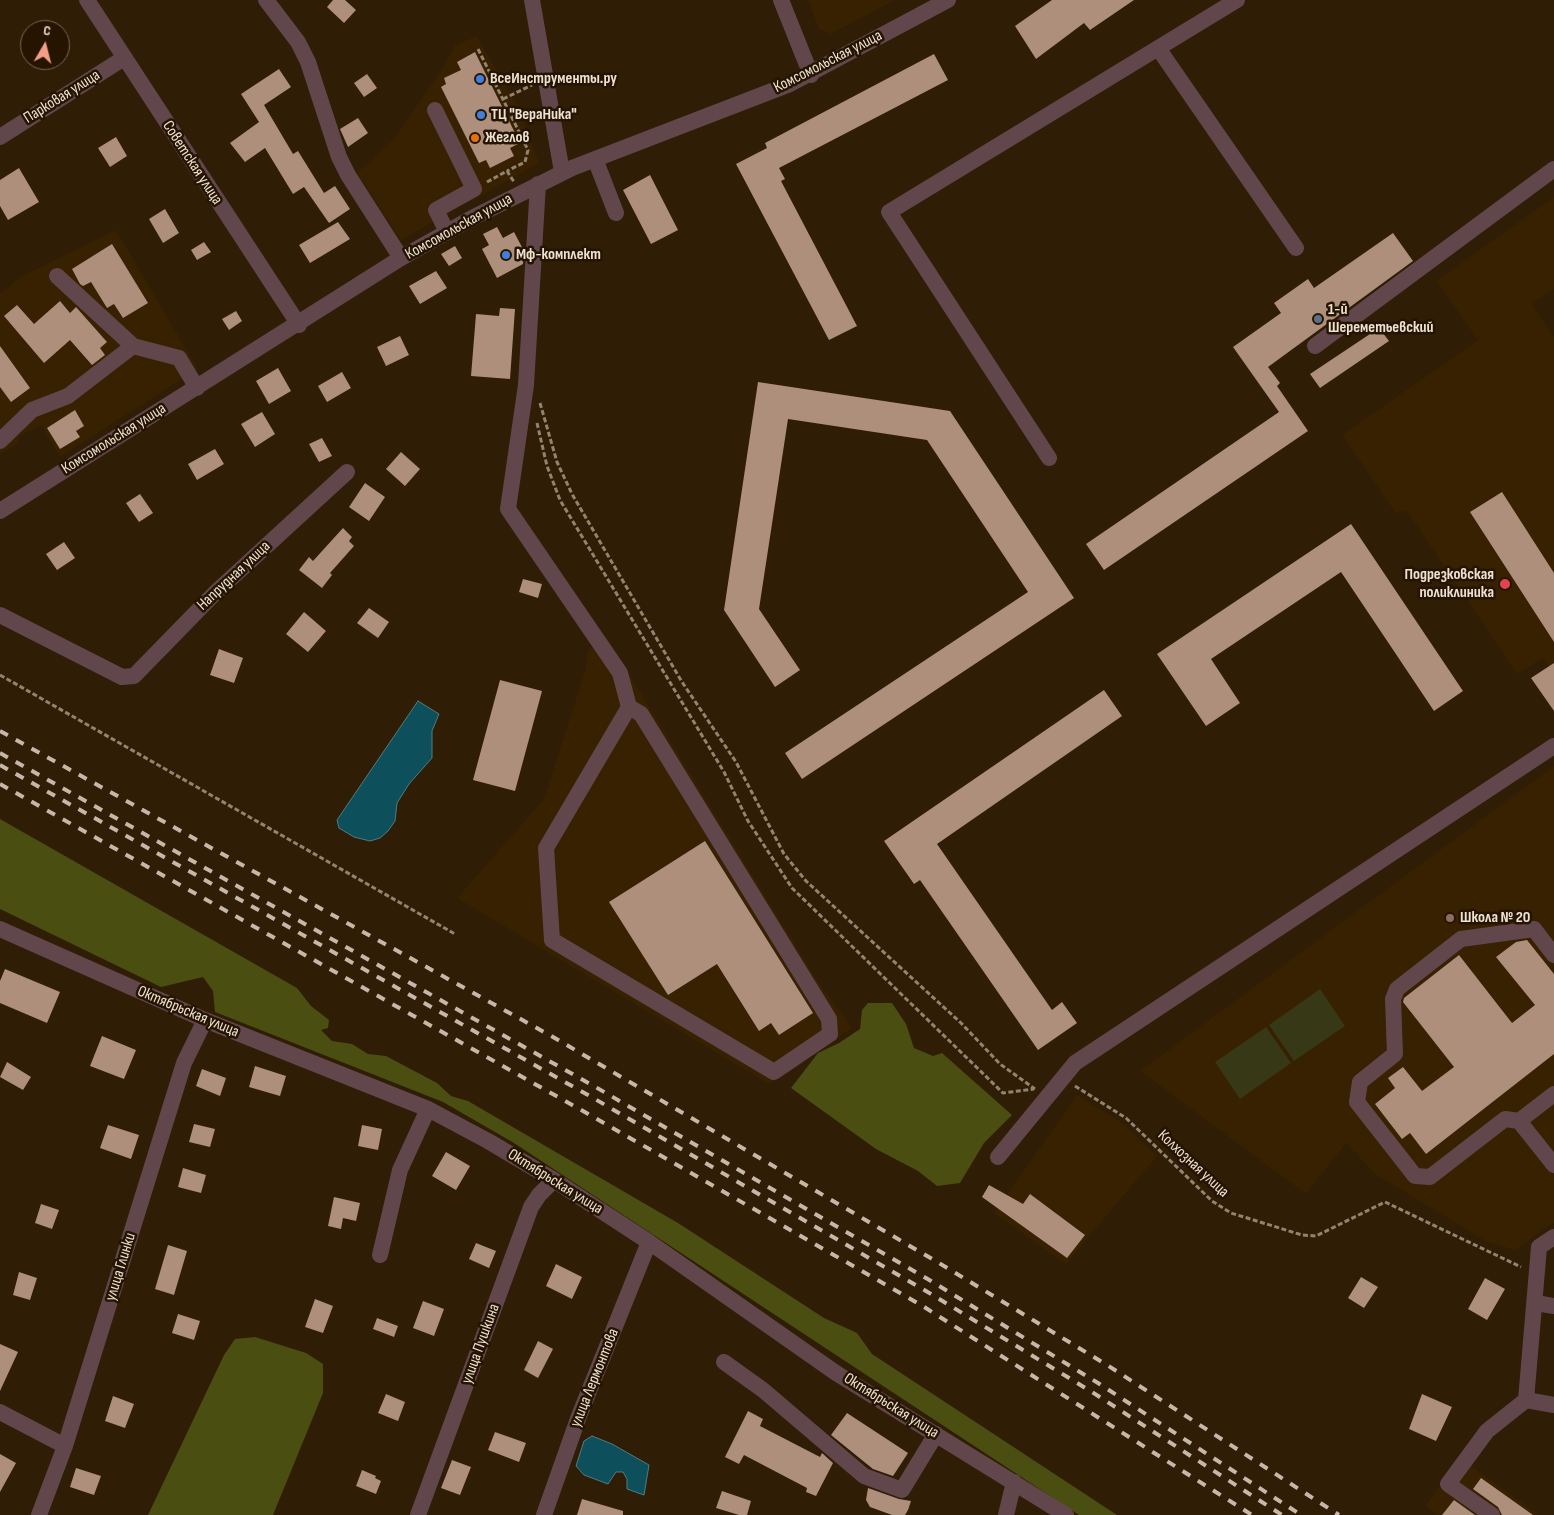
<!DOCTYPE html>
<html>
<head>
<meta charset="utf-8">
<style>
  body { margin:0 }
  #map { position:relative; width:1554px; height:1515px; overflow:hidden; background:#2f1d05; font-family:"Sofia Sans Condensed",sans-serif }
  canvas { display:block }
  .north { position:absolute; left:20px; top:20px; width:50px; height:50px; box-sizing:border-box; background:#251400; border:1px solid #756654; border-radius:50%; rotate:8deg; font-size:14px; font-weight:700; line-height:20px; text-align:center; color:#ede1d3 }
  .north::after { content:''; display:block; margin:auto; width:18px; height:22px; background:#f49e88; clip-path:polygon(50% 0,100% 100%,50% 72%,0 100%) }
</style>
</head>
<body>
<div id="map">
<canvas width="1554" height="1515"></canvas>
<div class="north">С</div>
</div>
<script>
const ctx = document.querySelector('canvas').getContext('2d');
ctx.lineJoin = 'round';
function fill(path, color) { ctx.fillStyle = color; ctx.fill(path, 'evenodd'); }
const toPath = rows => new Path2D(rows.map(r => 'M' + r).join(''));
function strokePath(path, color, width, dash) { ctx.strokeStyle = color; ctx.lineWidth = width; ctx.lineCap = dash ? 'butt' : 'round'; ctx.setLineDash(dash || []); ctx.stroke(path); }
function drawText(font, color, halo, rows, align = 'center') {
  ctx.font = font + ' "Sofia Sans Condensed",sans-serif'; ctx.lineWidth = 5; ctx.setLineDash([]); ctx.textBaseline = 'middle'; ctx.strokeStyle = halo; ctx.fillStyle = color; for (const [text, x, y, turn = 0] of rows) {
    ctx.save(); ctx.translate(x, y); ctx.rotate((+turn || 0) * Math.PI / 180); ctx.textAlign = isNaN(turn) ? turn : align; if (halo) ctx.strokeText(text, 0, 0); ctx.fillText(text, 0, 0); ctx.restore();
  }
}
const built = toPath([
  [808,0,895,0,831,34,819,29],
  [477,36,517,105,539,163,401,240,357,173,394,139,444,66,455,45],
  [1554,197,1554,289,1532,304,1554,337,1554,674,1543,658,1517,674,1407,511,1395,512,1342,435,1478,340,1436,281],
  [116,230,198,369,60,457,41,425,20,436,17,444,0,454,0,294,22,276],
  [607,638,815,977,852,1028,769,1084,457,898,544,799,585,671,588,650],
  [1554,766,1554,1222,1539,1233,1515,1250,1487,1242,1375,1174,1346,1143,1306,1194,1140,1071],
  [1077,1095,1124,1124,1157,1156,1066,1264,994,1213],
  [1460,1458,1539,1515,1437,1515,1425,1506]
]);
const green = toPath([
  [1320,989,1345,1026,1294,1061,1269,1025],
  [1266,1027,1291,1063,1240,1099,1215,1062]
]);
const forest = toPath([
  [0,819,297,988,311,1006,329,1020,328,1028,321,1030,332,1041,352,1044,368,1054,386,1056,437,1083,451,1096,468,1101,678,1223,824,1318,857,1333,872,1354,1117,1515,1079,1515,514,1143,443,1102,215,1012,213,991,203,977,161,987,0,909],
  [868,1003,892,1003,906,1024,914,1048,933,1056,942,1053,1012,1115,984,1143,960,1183,937,1186,918,1171,876,1149,791,1088,818,1053,839,1043,860,1029,862,1010],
  [255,1337,306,1353,323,1364,323,1393,273,1515,148,1515,224,1355,235,1339]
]);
const water = toPath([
  [418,701,439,714,432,731,432,758,409,784,397,803,395,821,388,831,380,838,370,841,354,837,339,828,337,820,418,701],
  [592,1436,612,1444,649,1465,644,1495,627,1489,627,1479,623,1472,616,1472,608,1484,584,1475,576,1466,584,1441,592,1436]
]);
const building = toPath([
  [333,0,345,0,356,10,344,23,327,7],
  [1052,0,1134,0,1090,30,1084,23,1036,59,1015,26],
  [475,52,520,143,510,148,514,156,490,168,486,160,479,163,441,87,446,84,444,78,461,70,457,62],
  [934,54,948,80,779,168,785,179,781,181,857,326,829,340,736,164,767,148,765,143],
  [279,69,291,87,264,105,293,154,298,151,324,193,335,186,350,209,329,223,304,187,293,194,265,148,245,162,230,143,259,122,241,94],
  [367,74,377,88,364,97,354,83],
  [358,118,368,133,348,147,340,129],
  [116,137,127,156,110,167,98,148],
  [19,168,39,202,8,220,0,206,0,180],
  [650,175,678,230,651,244,623,190],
  [165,209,179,233,163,243,149,219],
  [338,222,350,239,310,263,299,245],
  [497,227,503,238,514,232,524,251,523,264,497,278,482,249,489,245,483,234],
  [1393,233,1413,261,1268,367,1280,383,1277,386,1308,431,1104,570,1086,544,1279,412,1233,347,1281,313,1274,303,1308,279,1314,288],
  [204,242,211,252,197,260,191,250],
  [112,244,148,303,123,318,114,304,107,308,91,282,83,286,80,284,72,269],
  [455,246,462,258,449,266,441,254],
  [436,271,447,288,420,304,409,286],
  [60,301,70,313,76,307,107,342,100,348,105,355,92,365,70,340,44,363,4,316,17,305,34,324],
  [500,308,515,309,510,379,471,376,476,314,499,316],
  [236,311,242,321,229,330,222,319],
  [1379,328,1389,341,1320,388,1310,374],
  [400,336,409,355,386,366,377,347],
  [0,346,30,388,11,402,0,387],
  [278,368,291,391,269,404,256,381],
  [342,372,351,388,327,402,318,386],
  [758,382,950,411,1074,598,802,779,785,753,1028,592,927,440,788,419,759,609,800,670,775,687,724,610],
  [75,410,84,426,76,431,80,437,60,449,47,428],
  [262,412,275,434,255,447,241,424],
  [322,438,332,456,319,462,309,444],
  [215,449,224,464,197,480,188,464],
  [401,452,420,469,405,486,386,469],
  [365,483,385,497,369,521,349,507],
  [1502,492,1554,573,1554,642,1470,512],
  [140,494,153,513,139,522,126,503],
  [1351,524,1463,691,1434,711,1341,572,1211,659,1240,703,1206,726,1157,654],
  [343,528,352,537,349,541,354,546,330,573,332,575,322,588,299,570,309,557,313,561],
  [64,542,75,558,57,570,46,554],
  [523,579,542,584,538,598,519,592],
  [369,608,389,622,378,638,357,623],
  [304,612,326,631,308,652,286,634],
  [219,649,243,658,234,683,210,675],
  [1554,663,1554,711,1531,678],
  [500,680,542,691,515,791,473,780],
  [1104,690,1122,716,937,844,1052,1010,1062,1002,1077,1023,1038,1050,920,880,914,884,884,841],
  [705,841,813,1013,779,1035,771,1023,759,1031,717,964,668,995,609,902],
  [1527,940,1554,974,1554,1054,1426,1154,1410,1133,1402,1139,1375,1104,1395,1088,1388,1078,1403,1067,1422,1091,1454,1067,1403,1002,1404,998,1459,955,1512,1023,1535,1005,1496,957,1516,942],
  [5,969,60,992,47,1023,0,1003,0,981],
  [102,1036,136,1050,124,1079,90,1066],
  [7,1062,31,1077,23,1090,0,1077],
  [255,1066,286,1076,280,1096,249,1087],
  [202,1069,226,1078,220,1096,196,1086],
  [194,1124,215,1129,210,1147,189,1142],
  [108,1125,139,1135,131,1159,100,1148],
  [362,1125,382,1129,378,1150,358,1146],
  [446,1152,470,1166,456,1190,432,1176],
  [183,1168,206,1175,201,1193,178,1187],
  [989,1185,1023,1204,1030,1194,1085,1235,1067,1258,982,1197],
  [334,1197,360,1203,356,1221,343,1218,341,1229,328,1226],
  [41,1204,59,1210,52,1229,35,1223],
  [476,1243,496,1251,489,1268,469,1259],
  [168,1245,187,1251,174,1295,155,1289],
  [556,1264,582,1277,572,1299,546,1286],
  [19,1272,37,1278,30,1300,13,1295],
  [1361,1277,1378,1287,1364,1308,1348,1298],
  [1485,1278,1505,1289,1487,1320,1468,1309],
  [315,1299,333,1306,323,1333,305,1327],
  [423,1301,444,1309,434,1336,413,1328],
  [178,1314,200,1321,194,1340,172,1333],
  [377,1318,398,1326,394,1337,373,1329],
  [538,1341,553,1349,538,1378,524,1370],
  [0,1344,18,1352,0,1391],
  [386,1394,405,1402,398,1421,378,1413],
  [1422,1394,1452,1407,1436,1441,1409,1429],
  [113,1396,134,1404,125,1428,105,1421],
  [748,1411,763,1419,760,1426,820,1457,822,1453,833,1463,816,1496,806,1492,807,1488,744,1455,739,1464,725,1457],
  [847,1413,908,1453,893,1476,873,1469,831,1435],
  [495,1432,526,1443,519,1462,488,1450],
  [0,1454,16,1463,0,1492],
  [452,1460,471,1467,460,1495,441,1488],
  [76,1468,101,1476,94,1495,70,1487],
  [362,1470,376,1476,375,1478,381,1481,376,1494,356,1486],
  [1481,1478,1533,1515,1502,1515,1498,1507,1473,1489],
  [868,1488,899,1499,911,1501,908,1510,905,1515,892,1515,870,1507,866,1500],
  [722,1491,751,1501,747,1515,739,1515,716,1508],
  [582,1499,623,1511,623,1515,577,1515],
  [1454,1500,1475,1515,1442,1515]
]);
const path = toPath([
  [478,49,528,150,525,162,507,171],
  [503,99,532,85],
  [487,182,507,171,514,182],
  [540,403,557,462,572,494,682,682,736,762,784,854,806,881,961,1023,1000,1064,1035,1089],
  [537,423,547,466,560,500,724,772,748,821,792,888,1003,1093,1034,1089],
  [0,675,455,934],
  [1075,1086,1126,1118,1212,1201,1231,1213,1302,1235,1316,1236,1385,1202,1521,1267]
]);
const minor = toPath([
  [87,0,299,325],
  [266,0,298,42,308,62,339,157,348,175,401,258],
  [532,0,562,172],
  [781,0,811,75],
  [1158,48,1296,248],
  [435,110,474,189,436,210,447,232],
  [0,137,124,58],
  [595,159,616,213],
  [538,184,526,385,508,509,620,673,629,707,546,848,552,940,774,1072,830,1034,829,1019,641,714,629,707],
  [57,276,133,346,179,358,197,388],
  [1315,346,1554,169],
  [0,441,32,410,68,396,133,346],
  [1049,458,889,212,1237,0],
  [0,511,401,258,472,218,572,168,790,84,948,0],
  [0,615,122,677,134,676,215,593,347,472],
  [0,929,205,1020,428,1109,488,1141,554,1180,649,1242,836,1373,1066,1515],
  [1554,1094,1519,1121,1554,1165],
  [1519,1121,1505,1119,1430,1177,1415,1176,1357,1102,1360,1082,1395,1054,1393,999,1397,989,1461,939,1534,929,1554,955],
  [998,1157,1075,1063,1554,746],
  [1554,1237,1539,1247,1526,1400,1554,1405],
  [380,1255,400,1170,428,1109],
  [1536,1303,1554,1306],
  [724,1362,763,1390,864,1476,902,1490,936,1434],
  [0,1412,65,1446],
  [39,1515,65,1446,184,1063,205,1020],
  [418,1515,531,1207,539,1195,554,1180],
  [544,1515,579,1416,649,1242],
  [1006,1515,1014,1482],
  [1492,1515,1448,1484,1487,1431,1526,1400]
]);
const rail = toPath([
  [0,731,553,1037,939,1263,1107,1365,1339,1515],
  [0,753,592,1085,931,1281,1098,1383,1301,1515],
  [0,765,588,1095,926,1291,1092,1392,1282,1515],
  [0,784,583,1111,921,1305,1252,1515]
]);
const markers = [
  [480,79,5,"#3f7fe0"],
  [481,115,5,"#3f7fe0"],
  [475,138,5,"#e8710a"],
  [506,255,5,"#3f7fe0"],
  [1318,319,5,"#5c6f8a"],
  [1505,584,6,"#e0444e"],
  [1450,918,5,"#8d6e63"]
];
const streetNames = [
  ["Комсомольская улица",828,62,-27],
  ["Парковая улица",62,97,-32],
  ["Советская улица",192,163,57],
  ["Комсомольская улица",459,227,-29],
  ["Комсомольская улица",114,439,-32],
  ["Напрудная улица",234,576,-43],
  ["Октябрьская улица",188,1012,23],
  ["Колхозная улица",1193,1164,43],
  ["Октябрьская улица",555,1182,32],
  ["улица Глинки",121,1267,-73],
  ["улица Пушкина",481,1344,-70],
  ["улица Лермонтова",595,1378,-68],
  ["Октябрьская улица",891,1406,32]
];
const poiNames = [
  ["ВсеИнструменты.ру",490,79],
  ["ТЦ \"ВераНика\"",491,115],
  ["Жеглов",485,138],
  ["Мф-комплект",516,255],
  ["1-й",1328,310],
  ["Шереметьевский",1328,328],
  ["Подрезковская",1494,575,"right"],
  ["поликлиника",1494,593,"right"],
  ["Школа № 20",1460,918]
];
fill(built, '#372101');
fill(green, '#363816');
fill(forest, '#4a4e10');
fill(water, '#0d505c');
strokePath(water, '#507c80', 1);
fill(building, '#ad8f7b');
strokePath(path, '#938471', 3, [5, 2.5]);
strokePath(minor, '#61474c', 16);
strokePath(rail, '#c6b8a8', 4, [9, 9]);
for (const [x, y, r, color] of markers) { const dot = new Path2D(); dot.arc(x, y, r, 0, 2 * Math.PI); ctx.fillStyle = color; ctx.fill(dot); strokePath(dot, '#251400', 2); }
drawText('16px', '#ede1d3', '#251400', streetNames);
drawText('bold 16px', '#ede1d3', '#251400', poiNames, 'left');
</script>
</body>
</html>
